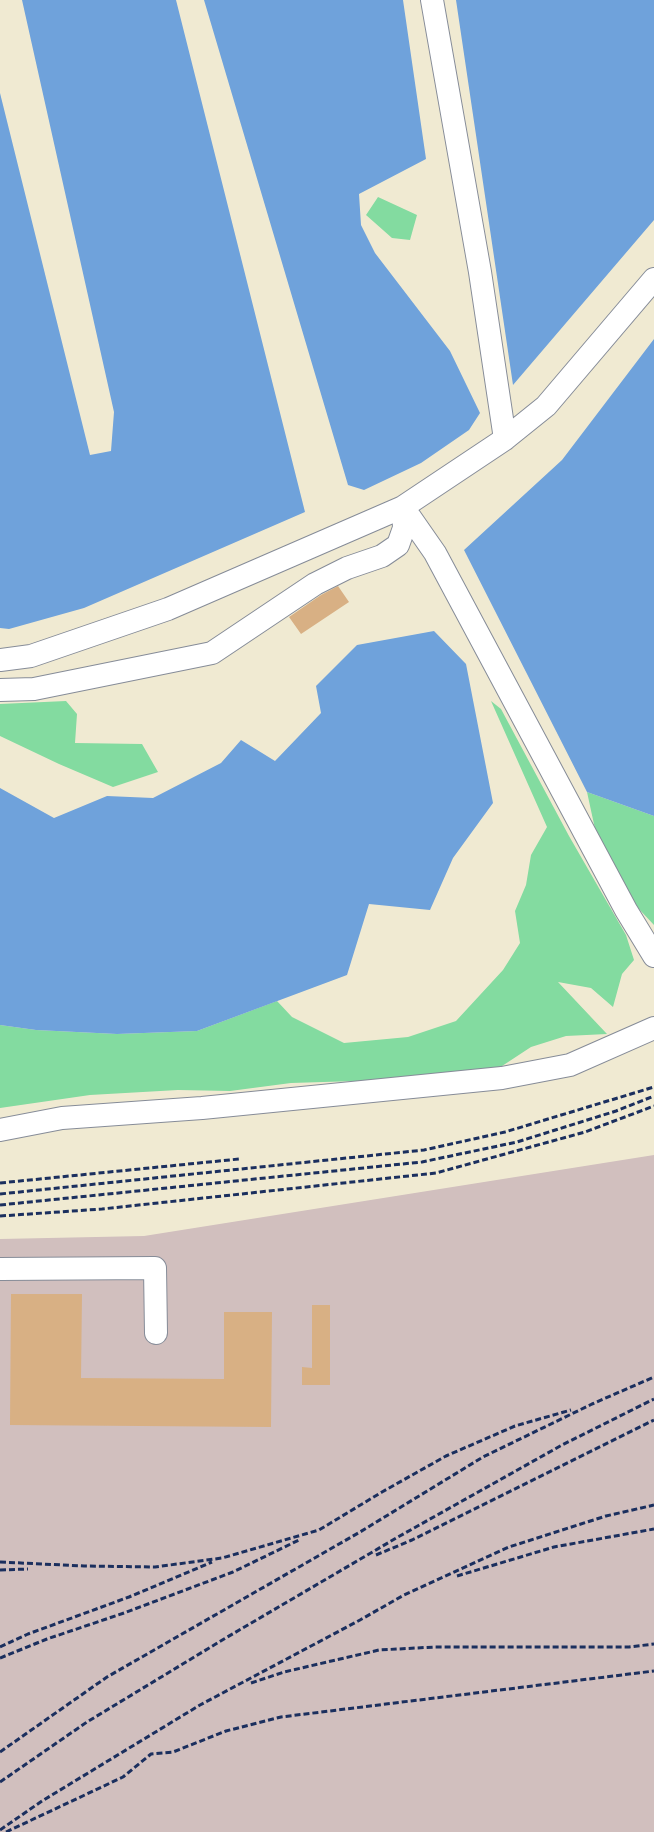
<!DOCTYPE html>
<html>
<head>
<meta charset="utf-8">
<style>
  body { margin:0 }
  canvas { display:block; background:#f0ead2 }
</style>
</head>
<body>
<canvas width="654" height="1832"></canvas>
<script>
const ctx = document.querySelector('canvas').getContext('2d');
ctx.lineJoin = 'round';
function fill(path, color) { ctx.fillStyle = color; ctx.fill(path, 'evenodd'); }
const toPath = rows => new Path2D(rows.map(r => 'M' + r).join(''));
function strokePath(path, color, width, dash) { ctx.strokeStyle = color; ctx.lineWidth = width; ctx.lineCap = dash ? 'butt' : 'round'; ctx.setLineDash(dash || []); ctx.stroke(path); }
const industrial = toPath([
  [654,1155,654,1832,0,1832,0,1239,144,1236]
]);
const green = toPath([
  [378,197,417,215,410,240,392,238,366,215],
  [66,701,77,714,75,743,142,744,158,772,113,787,59,764,0,736,0,704],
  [491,701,501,709,569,836,626,935,634,960,622,974,613,1007,591,988,558,982,607,1034,566,1036,531,1047,499,1068,389,1080,291,1083,230,1091,178,1090,90,1095,0,1108,0,1025,36,1030,117,1034,197,1031,277,1001,292,1017,344,1043,408,1037,456,1021,503,970,520,943,515,911,526,885,531,855,547,827],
  [587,792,654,816,654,925,638,908,597,838]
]);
const water = toPath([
  [22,0,176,0,305,512,84,608,9,629,0,628,0,93,90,455,111,451,114,412],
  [204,0,403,0,426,159,359,194,361,225,375,253,450,351,480,413,469,430,421,463,364,490,348,485],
  [456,0,654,0,654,220,513,385],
  [654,339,654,816,587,792,464,550,562,460],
  [434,631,466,664,493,803,453,858,430,910,369,904,347,975,197,1031,117,1034,36,1030,0,1025,0,788,54,818,107,796,153,798,221,763,241,740,275,761,321,713,316,686,357,645]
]);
const building = toPath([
  [338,586,349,602,301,634,289,617,321,595],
  [11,1294,82,1294,81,1378,224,1379,224,1312,272,1312,271,1427,10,1425],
  [312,1305,330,1305,330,1385,302,1385,302,1367,312,1368]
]);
const minor = toPath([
  [432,0,480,272,505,439],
  [403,507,435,553,626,910,654,956],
  [0,660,31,656,168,609,403,507,505,439,546,406,654,279],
  [0,690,34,689,212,653,315,584,347,568,382,556,398,545,404,528,403,507],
  [0,1130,62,1118,202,1108,502,1078,570,1065,654,1028],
  [0,1269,155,1268,156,1333]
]);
const rail = toPath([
  [0,1183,239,1159],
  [0,1194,424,1150,505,1132,654,1087],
  [0,1205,422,1162,517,1142,616,1111,654,1096],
  [0,1216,102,1209,436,1173,585,1132,654,1106],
  [376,1555,412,1540,654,1420],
  [0,1562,84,1566,155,1567,222,1558,319,1530,382,1492,446,1456,515,1426,571,1410],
  [0,1570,28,1569],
  [457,1576,554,1547,654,1529],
  [0,1647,28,1634,129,1597,212,1562],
  [0,1658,47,1639,124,1613,233,1572,301,1539],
  [251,1683,284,1672,379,1650,435,1647,629,1647,654,1644],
  [0,1752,107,1677,360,1532,483,1457,592,1404,654,1377],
  [0,1782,87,1722,224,1639,398,1537,562,1445,654,1399],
  [0,1830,42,1801,200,1705,360,1620,404,1595,509,1547,606,1516,654,1505],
  [6,1832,123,1777,151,1754,173,1752,226,1731,281,1717,654,1671]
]);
fill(industrial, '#d1bfbe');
fill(green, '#83dba0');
fill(water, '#6fa2db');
fill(building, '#d8b084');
strokePath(minor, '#868c98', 24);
strokePath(minor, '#fff', 22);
strokePath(rail, '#1b2f5e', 3, [6, 3]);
</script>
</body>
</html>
